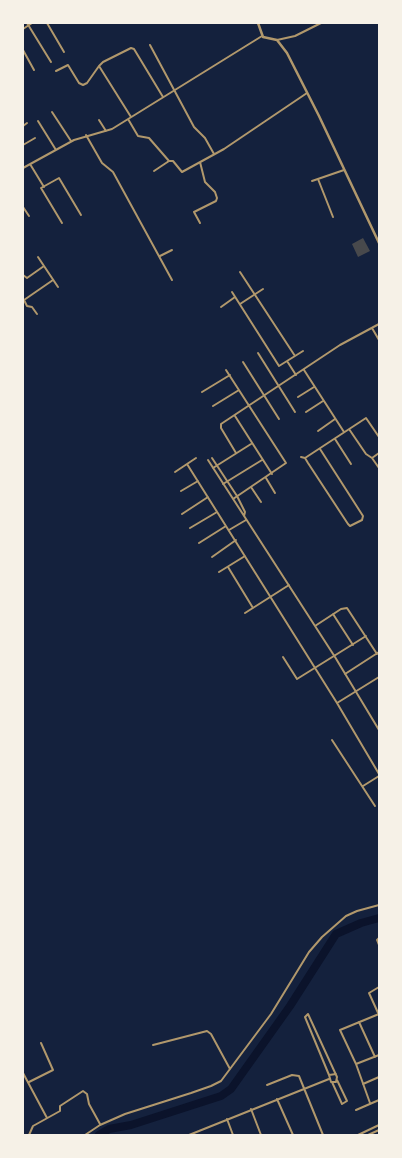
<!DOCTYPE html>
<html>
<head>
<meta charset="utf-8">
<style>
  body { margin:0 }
  #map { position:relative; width:402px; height:1158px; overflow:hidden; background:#14213d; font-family:"Titillium Web",sans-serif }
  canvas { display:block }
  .frame { position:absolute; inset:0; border:24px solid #f6f1e7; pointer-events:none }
</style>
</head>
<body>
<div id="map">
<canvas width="402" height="1158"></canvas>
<div class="frame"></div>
</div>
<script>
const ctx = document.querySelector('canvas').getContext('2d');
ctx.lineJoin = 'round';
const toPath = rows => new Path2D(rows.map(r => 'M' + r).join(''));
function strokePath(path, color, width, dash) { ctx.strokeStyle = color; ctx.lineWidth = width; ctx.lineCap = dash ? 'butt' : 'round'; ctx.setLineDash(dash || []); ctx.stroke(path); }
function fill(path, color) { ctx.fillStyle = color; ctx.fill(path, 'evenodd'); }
const river = toPath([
  [99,1135,109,1129,131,1125,221,1096,231,1089,290,1006,336,934,361,923,379,918]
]);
const building = toPath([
  [363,238,370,251,358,257,352,244]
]);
const minor = toPath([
  [27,23,51,62],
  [47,23,64,52],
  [23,29,32,23],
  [277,40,295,36,321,23],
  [150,45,194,127,205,138,214,154],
  [23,50,34,70],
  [56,71,68,65,79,83,83,85,87,83,99,66],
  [52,112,71,141],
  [131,117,99,66,103,62,131,48,134,49,163,97],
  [128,119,138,136,149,138,169,161,173,161,182,172,224,149,307,93],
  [99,120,106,131],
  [38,121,56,150],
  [23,126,27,123],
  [86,135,102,163,113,172,172,280],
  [23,145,35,138],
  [30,164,44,187],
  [23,168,74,140,112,129,262,36],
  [154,171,169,161],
  [318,179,333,217],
  [312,181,344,170],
  [23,207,29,216],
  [62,223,41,188,59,178,81,215],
  [200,223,194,212,216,201,217,198,215,192,205,182,200,162],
  [160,256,172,250],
  [38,257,44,266],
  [240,272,295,356],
  [23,275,27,278,44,266,58,287],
  [232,292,279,366,303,351],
  [240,304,263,289],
  [221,307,235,297],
  [37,314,32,307,27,306,24,300,53,280],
  [372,328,379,340],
  [258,353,295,412],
  [287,361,296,375],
  [243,362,279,419],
  [226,370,286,463,233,499],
  [304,370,344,432],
  [202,392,230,375],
  [298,397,314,387],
  [213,406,239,390],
  [306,412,323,401],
  [235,416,272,474],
  [349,429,366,454,372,458,379,468],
  [318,431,335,419],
  [335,439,351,464],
  [236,453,221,428,221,424,340,345,379,324],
  [301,457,305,458,308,463,348,524,350,526,362,520,363,516,320,449],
  [212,458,237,496,245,512,244,516],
  [305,458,366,418,379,437],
  [372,458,379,453],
  [208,460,335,657,379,730],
  [187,464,337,703,379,774],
  [213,468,251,444],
  [175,472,196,458],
  [266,478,275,493],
  [223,484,262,460],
  [251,487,261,502],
  [181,491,198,481],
  [182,514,208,497],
  [190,528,217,512],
  [229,530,246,520],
  [199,543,226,526],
  [212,557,236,540],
  [228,567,253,608],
  [219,572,245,556],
  [245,613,289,585],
  [333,614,353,645],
  [315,626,341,609,347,608,377,654],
  [283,657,297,679,366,636],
  [345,674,379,652],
  [337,703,379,677],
  [332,740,375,806],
  [363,786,379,776],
  [379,938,377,940,379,945],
  [379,987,369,993,379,1015],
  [359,1022,375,1057],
  [153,1045,207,1031,211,1034,230,1069],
  [356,1064,379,1055],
  [23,1073,47,1118],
  [329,1075,305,1017,308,1014,337,1077,336,1082,331,1082,329,1075,336,1074],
  [29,1082,53,1070,41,1043],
  [332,1082,342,1104,347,1101,337,1080],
  [363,1084,379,1077],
  [267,1085,292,1075,299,1076,323,1135],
  [277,1099,293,1135],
  [370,1103,356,1064,340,1030,379,1014],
  [251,1109,261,1135],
  [356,1110,379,1100],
  [227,1119,233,1135],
  [29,1135,33,1126,60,1111,60,1106,83,1091,87,1094,89,1104,100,1124],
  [85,1135,100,1125,125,1114,191,1093,211,1086,221,1081,271,1014,309,952,322,937,346,916,357,911,379,905],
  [189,1135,329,1079],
  [358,1135,379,1125],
  [368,1135,379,1130]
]);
const tertiary = toPath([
  [258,23,263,37,277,40,287,53,319,116,379,243]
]);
strokePath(river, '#0b132b', 8);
fill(building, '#48494c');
strokePath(minor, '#b1986c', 2);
strokePath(tertiary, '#b1986c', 2.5);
</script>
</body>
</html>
